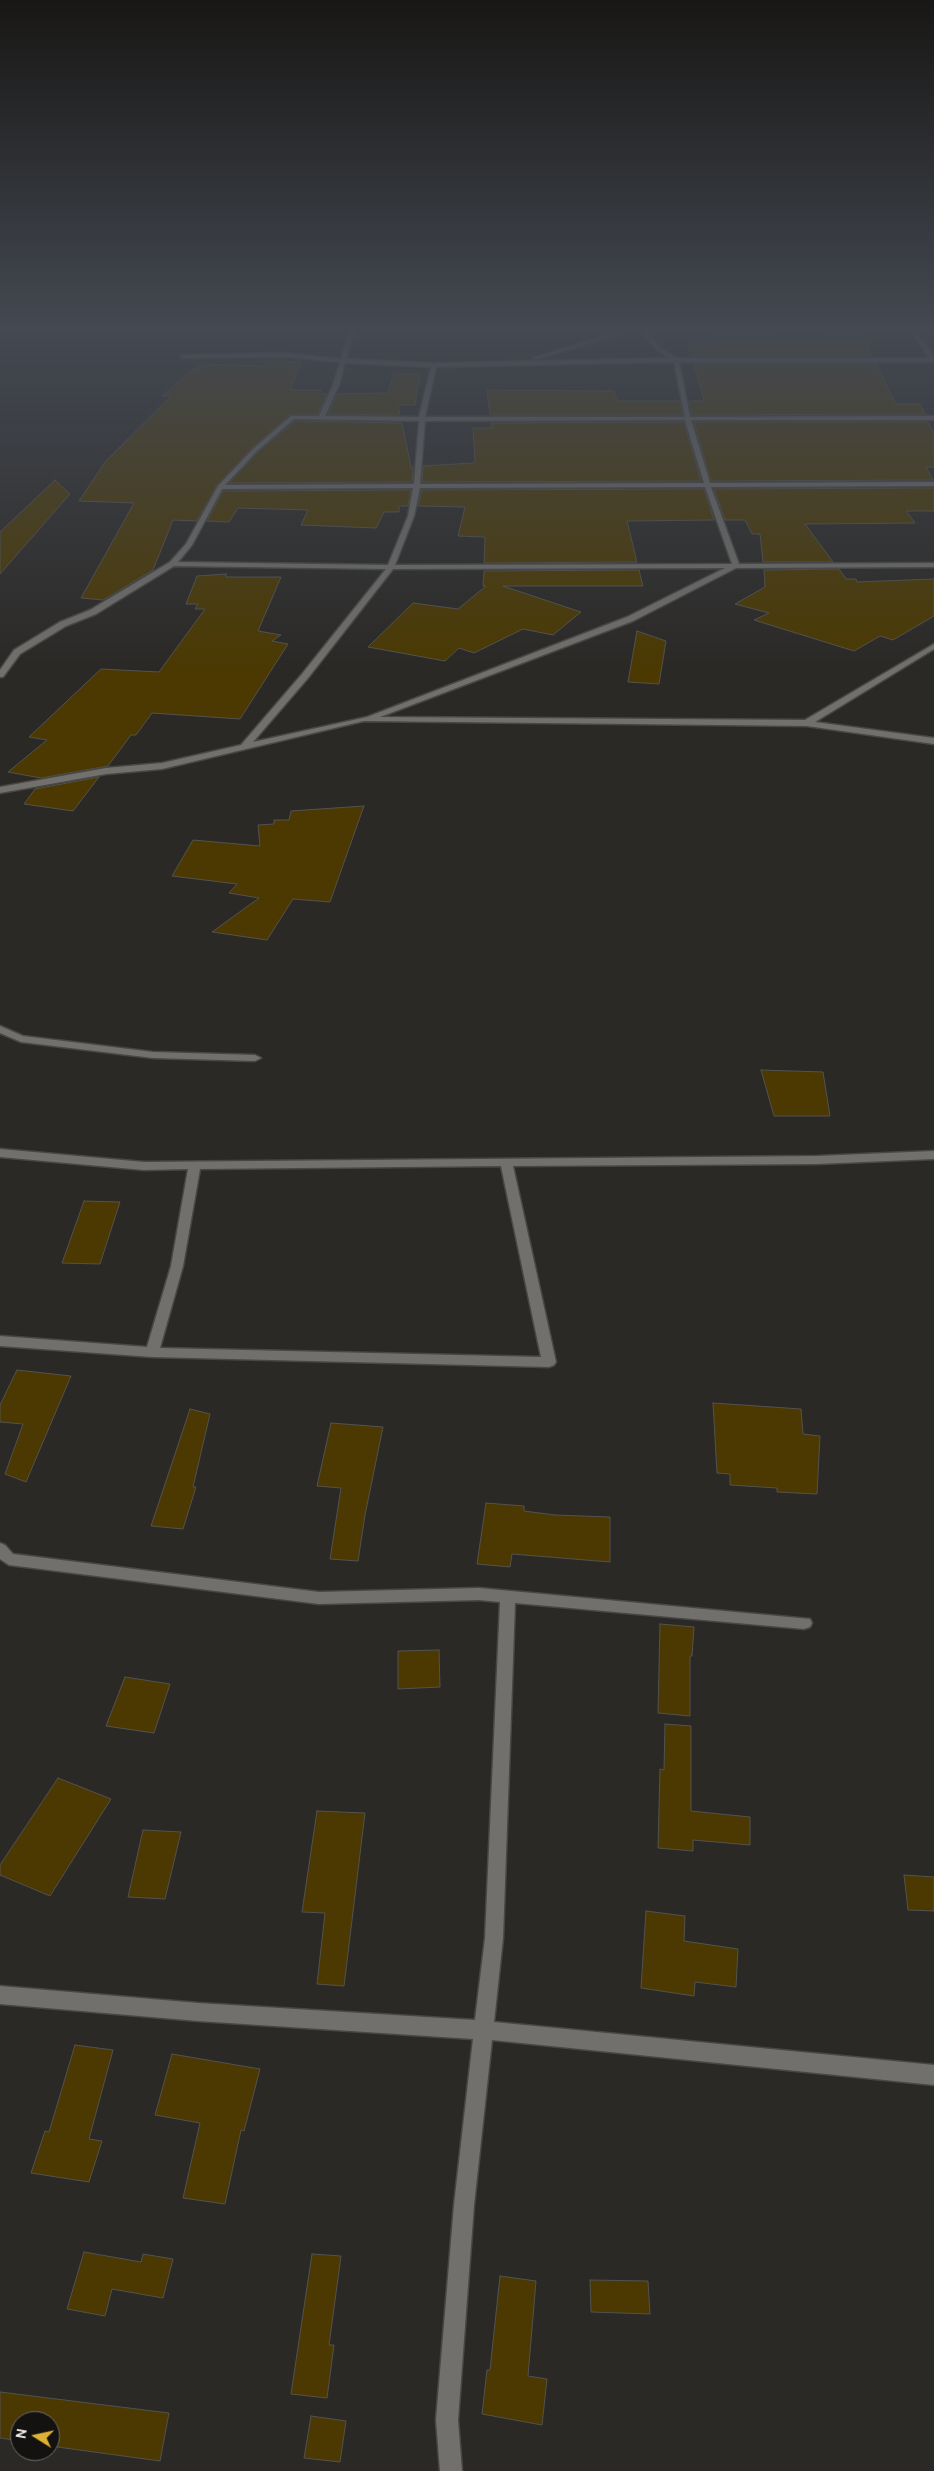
<!DOCTYPE html>
<html>
<head>
<meta charset="utf-8">
<style>
  body { margin:0 }
  #map { position:relative; width:934px; height:2471px; overflow:hidden; background:#2b2926; font-family:Cabin,sans-serif }
  canvas { display:block }
  .north { position:absolute; left:10px; top:2411px; width:50px; height:50px; box-sizing:border-box; background:#131210; border:1px solid #6b6a68; border-radius:50%; rotate:280deg; font-size:14px; font-weight:700; line-height:20px; text-align:center; color:#eeedeb }
  .north::after { content:''; display:block; margin:auto; width:18px; height:22px; background:#ddb133; clip-path:polygon(50% 0,100% 100%,50% 72%,0 100%) }
</style>
</head>
<body>
<div id="map">
<canvas width="934" height="2471"></canvas>
<div class="north">N</div>
</div>
<script>
const ctx = document.querySelector('canvas').getContext('2d');
ctx.lineJoin = 'round';
function fill(path, color) { ctx.fillStyle = color; ctx.fill(path, 'evenodd'); }
const toPath = rows => new Path2D(rows.map(r => 'M' + r).join(''));
function strokePath(path, color, width, dash) { ctx.strokeStyle = color; ctx.lineWidth = width; ctx.lineCap = dash ? 'butt' : 'round'; ctx.setLineDash(dash || []); ctx.stroke(path); }
const building = toPath([
  [724,328,826,332,824,329,859,329,872,356,691,356,688,344,709,344,714,333,723,334,724,328],
  [267,361,301,362,290,390,321,390,319,394,327,394,318,414,290,415,252,448,217,485,197,521,173,520,153,570,103,600,81,598,134,503,79,501,105,462,171,396,162,396,195,368,199,368,200,364,264,366,267,361],
  [694,364,876,364,896,404,920,404,925,414,692,415,689,401,704,401,694,364],
  [394,374,420,374,415,405,398,405,400,415,328,414,337,394,388,393,394,374],
  [487,390,614,391,617,401,680,401,683,415,490,415,487,390],
  [295,421,402,423,411,467,413,467,412,482,229,483,258,452,295,421],
  [684,422,701,481,422,482,423,466,473,463,475,461,473,428,492,428,491,423,684,422],
  [694,422,928,422,934,434,934,467,926,467,933,480,711,481,694,422],
  [55,480,70,494,0,574,0,532,55,480],
  [934,488,934,511,906,511,915,523,805,524,833,562,763,562,760,534,752,534,745,520,725,520,714,489,934,488],
  [704,489,714,520,627,521,637,562,484,563,485,537,458,536,465,507,418,506,422,490,704,489],
  [411,490,408,506,399,506,399,512,384,512,376,528,301,525,308,510,238,508,229,522,207,521,223,491,411,490],
  [839,569,846,579,856,579,857,582,934,579,934,616,893,640,880,636,854,651,754,620,769,613,735,604,765,587,764,570,839,569],
  [639,570,643,586,503,586,581,612,553,635,523,629,474,653,459,648,445,661,368,647,413,603,458,609,486,586,483,586,484,571,639,570],
  [226,574,226,577,281,577,258,631,281,635,272,641,288,644,240,719,152,713,136,735,131,735,108,766,41,778,8,772,47,740,29,737,101,669,159,672,205,609,195,609,198,604,186,604,197,576,226,574],
  [637,631,666,641,659,684,628,682,637,631],
  [99,777,73,811,24,804,35,789,99,777],
  [364,806,330,902,293,899,267,940,212,932,259,898,229,893,237,884,172,876,193,840,260,846,258,825,274,824,274,820,289,820,291,811,364,806],
  [761,1070,823,1072,830,1116,774,1116,761,1070],
  [84,1201,120,1202,100,1264,62,1263,84,1201],
  [17,1370,71,1376,26,1482,5,1474,23,1424,0,1422,0,1405,17,1370],
  [713,1403,801,1409,803,1434,820,1436,817,1494,777,1492,777,1488,730,1485,730,1474,717,1473,713,1403],
  [190,1409,210,1414,193,1487,196,1487,183,1529,151,1526,190,1409],
  [331,1423,383,1427,365,1515,358,1561,330,1559,341,1488,317,1486,331,1423],
  [486,1503,524,1506,524,1511,555,1515,610,1517,610,1562,512,1554,510,1567,477,1564,486,1503],
  [660,1624,694,1627,692,1656,690,1656,690,1716,658,1713,660,1624],
  [439,1650,440,1687,398,1689,398,1651,439,1650],
  [125,1677,170,1684,154,1733,106,1726,125,1677],
  [665,1724,691,1726,691,1811,750,1817,750,1845,693,1840,693,1851,658,1848,660,1769,664,1770,665,1724],
  [58,1778,111,1799,50,1896,0,1875,0,1865,58,1778],
  [317,1811,365,1813,344,1986,317,1984,325,1913,302,1912,317,1811],
  [143,1830,181,1832,165,1899,128,1897,143,1830],
  [904,1875,934,1877,934,1911,908,1910,904,1875],
  [646,1911,685,1916,684,1941,738,1949,736,1987,695,1982,694,1996,641,1988,646,1911],
  [75,2045,113,2050,89,2139,102,2141,89,2182,31,2173,45,2131,49,2132,75,2045],
  [172,2054,260,2069,244,2131,241,2130,225,2204,183,2198,200,2123,155,2115,172,2054],
  [84,2252,141,2262,143,2254,173,2259,163,2298,112,2289,105,2316,67,2309,84,2252],
  [312,2254,341,2256,329,2345,334,2345,327,2398,291,2394,312,2254],
  [500,2276,536,2281,528,2376,547,2379,542,2425,482,2414,487,2370,490,2370,500,2276],
  [590,2280,648,2281,650,2314,591,2312,590,2280],
  [0,2392,169,2413,160,2461,50,2446,50,2421,20,2421,20,2441,0,2438,0,2392],
  [311,2416,346,2421,340,2462,304,2458,311,2416]
]);
const minor = toPath([
  [350,326,356,326,346,359,434,363,670,358,657,350,643,335,643,328,537,359,532,358,637,326,649,326,648,334,661,348,677,358,930,358,906,326,911,326,934,356,934,362,679,362,690,417,934,416,934,420,691,420,710,483,934,482,934,486,711,487,739,564,934,563,934,567,736,568,633,621,380,717,805,720,934,644,934,649,815,722,934,738,934,744,807,726,364,721,162,769,106,774,0,793,0,787,106,768,162,763,241,745,302,674,386,569,174,566,96,614,66,626,20,654,3,677,0,677,0,670,14,650,60,622,90,610,170,562,186,544,218,486,253,449,291,416,319,416,333,385,340,362,285,357,182,358,180,355,285,353,341,359,350,326],
  [674,362,685,417,425,417,436,367,674,362],
  [345,363,431,367,419,417,325,416,339,385,345,363],
  [294,419,419,421,414,484,225,485,257,451,294,419],
  [685,420,704,483,420,484,425,421,685,420],
  [705,487,732,564,395,565,414,516,420,488,705,487],
  [413,488,408,516,388,565,178,562,192,545,222,489,413,488],
  [725,568,627,617,367,717,253,742,308,678,393,569,725,568],
  [0,1026,23,1036,153,1052,255,1055,261,1058,255,1061,153,1058,21,1042,0,1033,0,1026],
  [0,1149,144,1162,817,1156,934,1151,934,1159,817,1164,513,1166,556,1362,554,1365,549,1367,152,1357,0,1346,0,1336,147,1347,171,1266,188,1169,144,1170,0,1157,0,1149],
  [501,1166,541,1357,160,1348,183,1266,200,1169,501,1166],
  [0,1543,5,1545,13,1554,319,1592,479,1588,810,1619,812,1623,810,1627,804,1629,515,1603,503,1938,494,2022,934,2065,934,2085,492,2040,474,2205,458,2420,462,2471,440,2471,436,2420,454,2205,473,2039,198,2021,0,2004,0,1986,198,2003,475,2020,485,1938,500,1602,479,1600,319,1604,9,1565,0,1559,0,1543]
]);
fill(building, '#4b3901');
strokePath(building, '#54524e', 1);
strokePath(minor, '#484744', 3);
fill(minor, '#72706c');
const sky = ctx.createLinearGradient(0, 0, 0, 672);
sky.addColorStop(0, '#181715');
sky.addColorStop(0.49, '#444952');
sky.addColorStop(1, '#44495200');
ctx.fillStyle = sky;
ctx.fillRect(0, 0, 934, 672);
</script>
</body>
</html>
